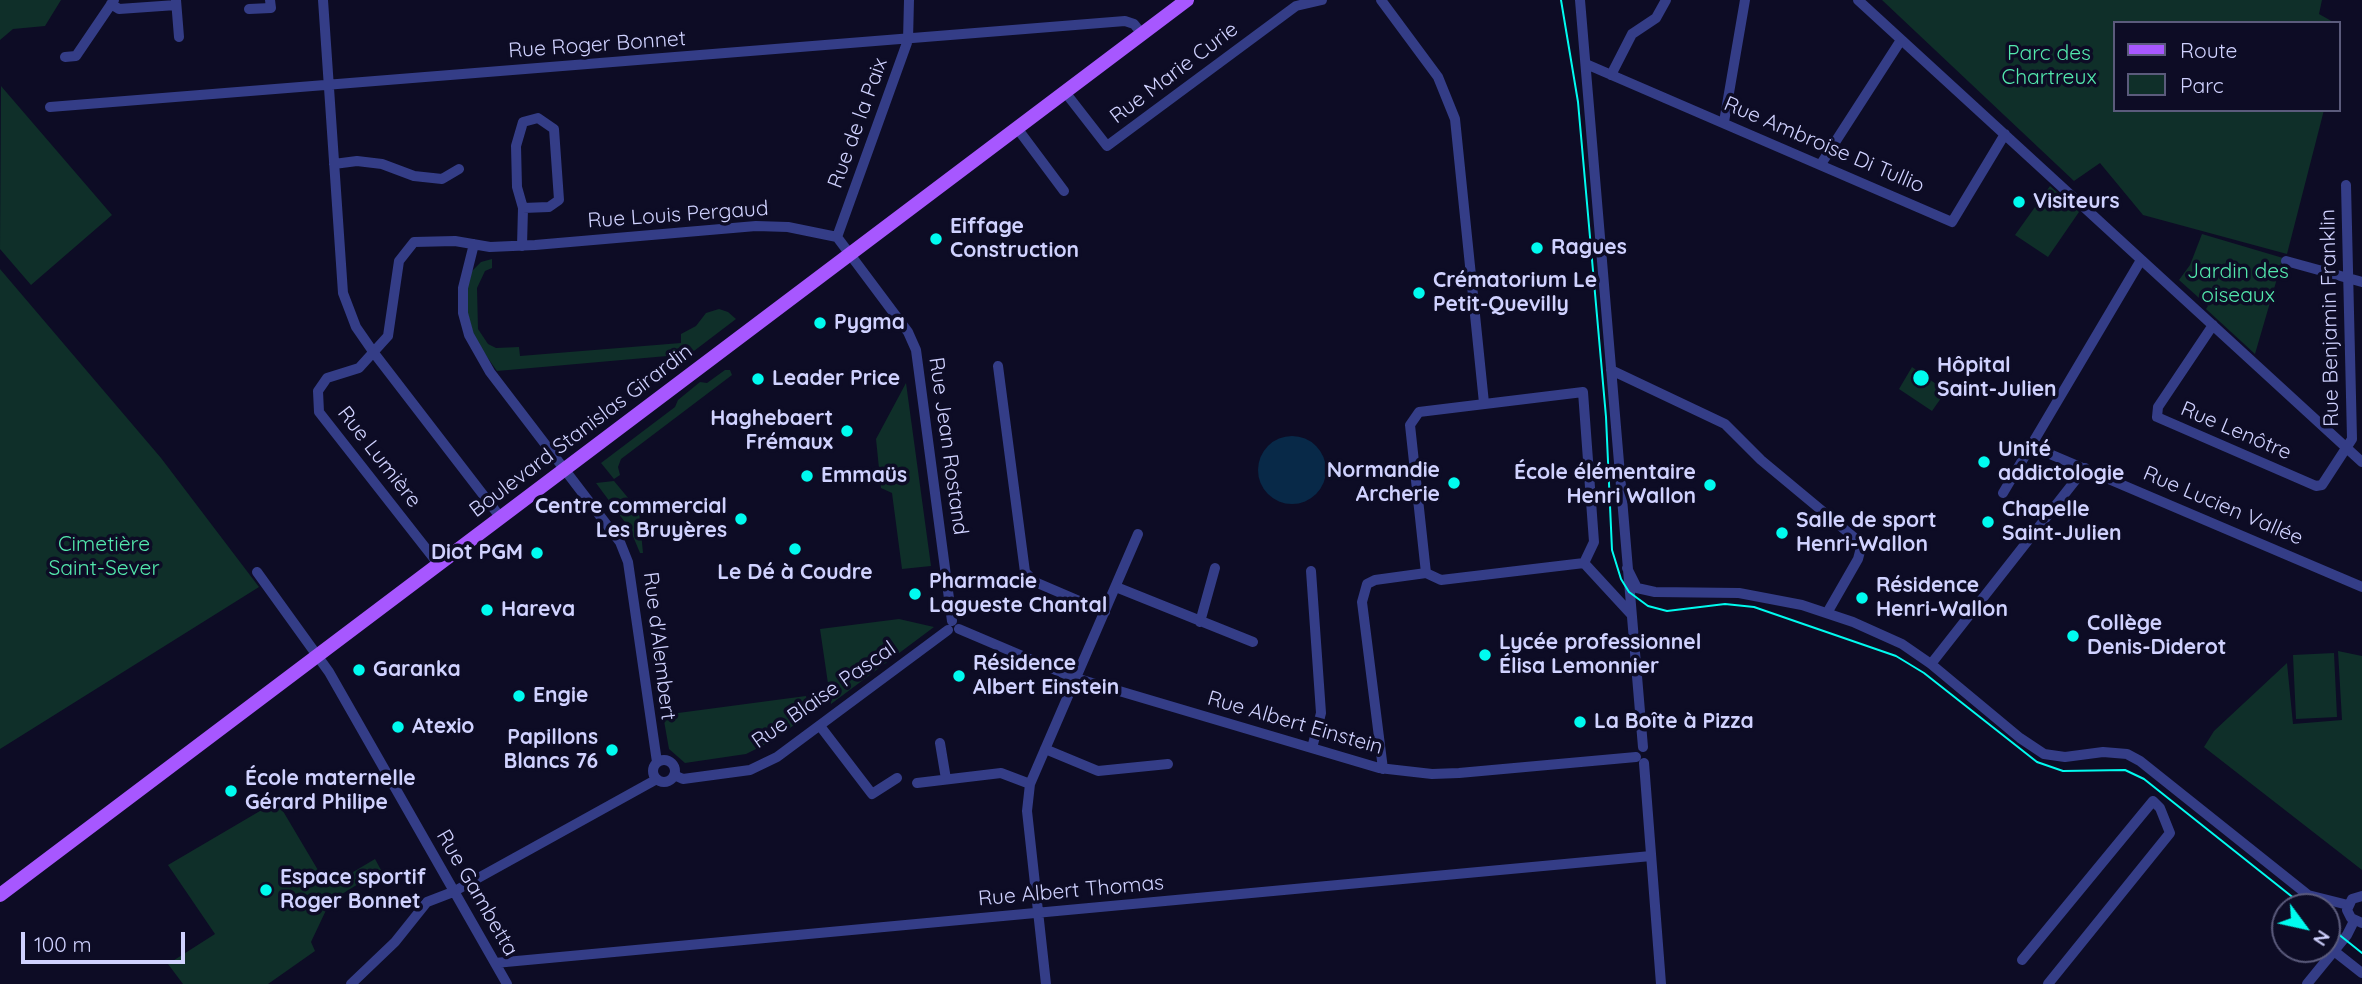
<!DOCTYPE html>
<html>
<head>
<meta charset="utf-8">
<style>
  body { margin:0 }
  #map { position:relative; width:2362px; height:984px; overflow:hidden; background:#0d0c25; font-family:Quicksand,sans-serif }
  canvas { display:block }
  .legend { position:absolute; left:2113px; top:21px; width:228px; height:91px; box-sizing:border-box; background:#0d0c25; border:2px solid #5b5b7c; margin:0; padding:9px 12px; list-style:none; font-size:21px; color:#d0d2ff }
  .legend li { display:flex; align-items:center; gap:14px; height:35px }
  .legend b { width:35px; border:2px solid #5b5b7c }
  .north { position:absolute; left:2271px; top:893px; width:70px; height:70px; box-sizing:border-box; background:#0d0c25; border:2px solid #5b5b7c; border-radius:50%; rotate:123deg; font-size:19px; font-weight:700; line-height:28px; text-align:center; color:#d0d2ff }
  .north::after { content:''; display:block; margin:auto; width:24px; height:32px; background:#00fbef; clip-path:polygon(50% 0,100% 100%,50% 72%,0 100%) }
  .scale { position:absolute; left:21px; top:932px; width:164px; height:32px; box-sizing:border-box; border:4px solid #d0d2ff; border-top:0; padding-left:9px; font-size:21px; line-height:24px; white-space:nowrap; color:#d0d2ff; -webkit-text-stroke:5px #0d0c25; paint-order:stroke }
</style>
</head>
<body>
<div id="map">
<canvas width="2362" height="984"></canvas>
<ul class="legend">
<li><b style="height:9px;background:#a757ff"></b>Route</li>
<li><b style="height:19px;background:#0f2f29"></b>Parc</li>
</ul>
<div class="north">N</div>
<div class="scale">100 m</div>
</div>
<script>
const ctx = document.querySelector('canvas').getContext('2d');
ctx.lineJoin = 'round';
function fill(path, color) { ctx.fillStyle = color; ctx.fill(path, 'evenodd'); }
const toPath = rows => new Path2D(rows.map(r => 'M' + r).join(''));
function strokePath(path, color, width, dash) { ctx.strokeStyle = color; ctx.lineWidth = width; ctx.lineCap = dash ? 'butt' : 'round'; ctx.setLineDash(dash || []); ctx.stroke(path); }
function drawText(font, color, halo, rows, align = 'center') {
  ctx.font = font + ' Quicksand,sans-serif'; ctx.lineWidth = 7; ctx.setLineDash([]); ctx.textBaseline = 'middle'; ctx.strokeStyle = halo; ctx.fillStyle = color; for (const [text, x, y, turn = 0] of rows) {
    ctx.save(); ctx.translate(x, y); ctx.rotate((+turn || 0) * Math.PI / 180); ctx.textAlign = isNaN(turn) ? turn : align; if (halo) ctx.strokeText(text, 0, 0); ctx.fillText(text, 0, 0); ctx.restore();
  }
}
const green = toPath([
  [0,0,61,0,45,26,13,29,0,40],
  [1882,0,2322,0,2319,14,2335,23,2115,23,2115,110,2324,110,2287,254,2143,215,2100,163,2074,181],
  [1,86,112,215,31,285,0,249],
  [2050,186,2079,212,2048,257,2015,235],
  [2202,234,2283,258,2255,354,2206,309,2208,306,2179,280,2190,265],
  [492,259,492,268,485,271,477,288,478,329,488,344,496,348,519,347,520,356,681,343,681,334,696,326,706,313,719,309,728,312,736,319,690,354,497,371,475,340,467,311,467,284,471,272,481,262],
  [0,269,161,458,259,587,0,749],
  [1912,367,1946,391,1932,411,1899,389],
  [725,370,730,370,732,375,621,459,618,467,620,475,614,479,601,463,675,407,678,400,700,382,707,383],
  [906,383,931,566,902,569,892,493,881,488,876,439],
  [614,481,639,511,643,553,640,553,630,529,596,483],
  [899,619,934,627,831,704,820,629],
  [2338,651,2362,656,2362,870,2204,747,2214,731,2287,663,2293,724,2342,720],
  [2334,653,2337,717,2296,719,2293,655],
  [806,696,810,713,774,740,746,754,685,763,669,749,663,715],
  [277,801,328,887,375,859,381,870,342,894,328,906,311,942,315,951,268,984,183,984,168,964,215,934,168,865]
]);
const water = toPath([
  '1258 470a34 34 0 1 1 68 0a34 34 0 1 1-68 0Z'
]);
const minor = toPath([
  [176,0,179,37],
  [323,0,343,293,356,327,374,353,501,518],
  [1381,0,1438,77,1455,119,1484,403],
  [1580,0,1643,747],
  [1858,0,2362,462],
  [111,4,119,9,176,5],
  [249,9,271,8,270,0],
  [65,57,76,56,114,0],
  [1586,64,1952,222,2005,134],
  [1611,75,1632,34,1656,18,1666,0],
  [1065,92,1107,146,1296,6,1322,0],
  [50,107,1125,21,1134,24,1142,34],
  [1724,122,1745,0],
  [1017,128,1064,191],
  [334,164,357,161,382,164,414,176,442,179,459,169],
  [1821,164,1901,40],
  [837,237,908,332,916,350,952,621],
  [837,237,908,40,909,0],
  [474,244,463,288,463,313,469,335,490,372,620,542,628,562,657,762],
  [522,246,523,208,517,187,516,146,523,122,538,118,554,129,559,200,549,207,523,208],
  [2286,261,2362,282],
  [2213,325,2158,407,2157,417,2316,486,2322,485,2352,439,2346,185],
  [998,366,1025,572,1035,582,1105,612],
  [1611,370,1725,424,1761,460,1862,544,1858,559,1827,613],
  [2031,446,2362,587],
  [2003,493,2141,260],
  [1584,563,1631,614],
  [439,565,319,412,318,391,327,378,359,368,388,336,399,261,414,242,455,241,490,247,535,245,756,226,788,227,837,237],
  [1627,568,1637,588,1655,592,1739,593,1802,605,1853,622,1902,644,1931,664,2020,738,2044,754,2065,757,2103,752,2127,754,2140,761,2308,895,2348,905],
  [1311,571,1321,713,1312,748],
  [257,572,329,672,507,984],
  [1426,573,1410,425,1419,412,1583,392,1594,542,1584,563],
  [1116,587,1253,642],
  [1200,622,1215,568],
  [959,629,1072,677,1379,768,1432,774,1459,773,1636,757],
  [1931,664,2085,468],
  [820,726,872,794,897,778],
  [940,743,946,779],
  [1045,749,1098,771,1168,764],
  '653 771a11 11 0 1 1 22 0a11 11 0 1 1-22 0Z',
  [1644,763,1661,984],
  [1383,769,1362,602,1367,584,1375,580,1426,573,1441,580,1584,563],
  [674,775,683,779,750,770,777,757,948,630],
  [917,783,1001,773,1030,784],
  [2362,896,2352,899,2347,910,2351,918,2362,923],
  [2334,951,2362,973],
  [2022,960,2153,801,2160,808,2170,833,2048,984],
  [495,963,1651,856],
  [351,984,395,942,427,902,453,892,657,779],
  [1046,984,1027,811,1030,784,1138,534],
  [2307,984,2347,935,2354,921]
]);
const major = toPath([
  [0,895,1187,0]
]);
const tram = toPath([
  [1561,0,1578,102,1606,417,1612,550,1621,579,1629,592,1648,606,1667,611,1725,604,1754,607,1896,656,1924,673,2037,762,2063,771,2125,770,2144,779,2305,907],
  [2327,925,2362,953]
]);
const markers = [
  [2019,202,7,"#00fbef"],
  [936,239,7,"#00fbef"],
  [1537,248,7,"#00fbef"],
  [1419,293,7,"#00fbef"],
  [820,323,7,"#00fbef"],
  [1921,378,9,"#00fbef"],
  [758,379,7,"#00fbef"],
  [847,431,7,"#00fbef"],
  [1984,462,7,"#00fbef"],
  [807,476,7,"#00fbef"],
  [1454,483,7,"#00fbef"],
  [1710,485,7,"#00fbef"],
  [741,519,7,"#00fbef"],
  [1988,522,7,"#00fbef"],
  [1782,533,7,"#00fbef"],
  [795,549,7,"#00fbef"],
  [537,553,7,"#00fbef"],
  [915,594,7,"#00fbef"],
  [1862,598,7,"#00fbef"],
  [487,610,7,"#00fbef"],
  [2073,636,7,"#00fbef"],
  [1485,655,7,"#00fbef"],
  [359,670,7,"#00fbef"],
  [959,676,7,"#00fbef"],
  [519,696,7,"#00fbef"],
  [1580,722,7,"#00fbef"],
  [398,727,7,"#00fbef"],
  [612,750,7,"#00fbef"],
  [231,791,7,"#00fbef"],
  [266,890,7,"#00fbef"]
];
const streetNames = [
  ["Rue Roger Bonnet",597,45,-4],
  ["Rue Marie Curie",1174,73,-37],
  ["Rue de la Paix",858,123,-70],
  ["Rue Ambroise Di Tullio",1824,145,23],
  ["Rue Louis Pergaud",678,215,-4],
  ["Rue Benjamin Franklin",2330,318,-91],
  ["Boulevard Stanislas Girardin",581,431,-37],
  ["Rue Lenôtre",2236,431,23],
  ["Rue Jean Rostand",948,446,82],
  ["Rue Lumière",379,457,52],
  ["Rue Lucien Vallée",2223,506,23],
  ["Rue d'Alembert",659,646,83],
  ["Rue Blaise Pascal",824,695,-35],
  ["Rue Albert Einstein",1295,723,16],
  ["Rue Albert Thomas",1071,891,-5],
  ["Rue Gambetta",477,893,60]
];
const parkNames = [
  ["Parc des",2049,54],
  ["Chartreux",2049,78],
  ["Jardin des",2238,272],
  ["oiseaux",2238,296],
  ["Cimetière",104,545],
  ["Saint-Sever",104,569]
];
const poiNames = [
  ["Visiteurs",2033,202],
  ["Eiffage",950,227],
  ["Construction",950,251],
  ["Ragues",1551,248],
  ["Crématorium Le",1433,281],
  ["Petit-Quevilly",1433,305],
  ["Pygma",834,323],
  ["Hôpital",1937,366],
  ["Saint-Julien",1937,390],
  ["Leader Price",772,379],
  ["Haghebaert",833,419,"right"],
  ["Frémaux",833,443,"right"],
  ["Unité",1998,450],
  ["addictologie",1998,474],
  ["Normandie",1440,471,"right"],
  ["Archerie",1440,495,"right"],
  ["École élémentaire",1696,473,"right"],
  ["Henri Wallon",1696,497,"right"],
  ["Emmaüs",821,476],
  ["Centre commercial",727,507,"right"],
  ["Les Bruyères",727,531,"right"],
  ["Chapelle",2002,510],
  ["Saint-Julien",2002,534],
  ["Salle de sport",1796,521],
  ["Henri-Wallon",1796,545],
  ["Diot PGM",523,553,"right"],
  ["Le Dé à Coudre",795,573,"center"],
  ["Pharmacie",929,582],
  ["Lagueste Chantal",929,606],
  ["Résidence",1876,586],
  ["Henri-Wallon",1876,610],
  ["Hareva",501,610],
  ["Collège",2087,624],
  ["Denis-Diderot",2087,648],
  ["Lycée professionnel",1499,643],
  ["Élisa Lemonnier",1499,667],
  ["Résidence",973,664],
  ["Albert Einstein",973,688],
  ["Garanka",373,670],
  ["Engie",533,696],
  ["La Boîte à Pizza",1594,722],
  ["Atexio",412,727],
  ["Papillons",598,738,"right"],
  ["Blancs 76",598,762,"right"],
  ["École maternelle",245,779],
  ["Gérard Philipe",245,803],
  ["Espace sportif",280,878],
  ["Roger Bonnet",280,902]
];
fill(green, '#0f2f29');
fill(water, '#082948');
strokePath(minor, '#343d87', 10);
strokePath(major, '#a757ff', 14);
strokePath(tram, '#00fbef', 2);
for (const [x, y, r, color] of markers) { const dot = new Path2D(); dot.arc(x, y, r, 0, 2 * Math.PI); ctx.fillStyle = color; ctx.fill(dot); strokePath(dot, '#0d0c25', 2.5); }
drawText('21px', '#d0d2ff', '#0d0c25', streetNames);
drawText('21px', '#53e8ad', '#0d0c25', parkNames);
drawText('bold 21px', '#d0d2ff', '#0d0c25', poiNames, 'left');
</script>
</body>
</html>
